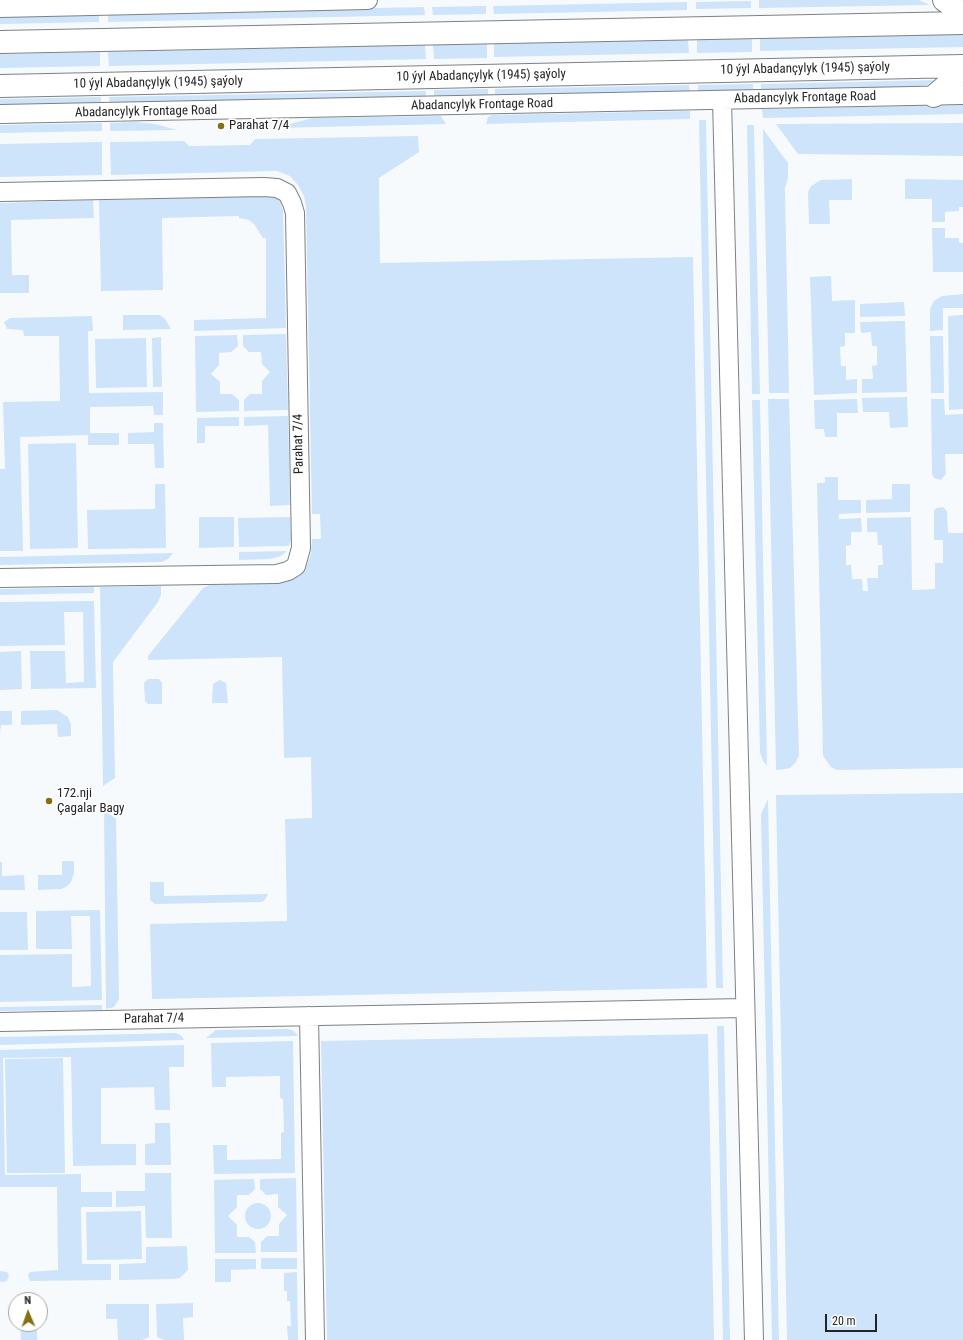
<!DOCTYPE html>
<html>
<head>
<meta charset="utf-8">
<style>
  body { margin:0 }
  #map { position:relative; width:963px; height:1340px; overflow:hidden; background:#f7fafd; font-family:"Roboto Condensed",sans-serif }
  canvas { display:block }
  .north { position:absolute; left:8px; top:1292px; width:40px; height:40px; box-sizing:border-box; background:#fff; border:1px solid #a7a7a7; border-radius:50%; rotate:358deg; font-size:11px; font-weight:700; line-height:16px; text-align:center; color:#232424 }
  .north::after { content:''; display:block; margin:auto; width:14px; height:18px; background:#837010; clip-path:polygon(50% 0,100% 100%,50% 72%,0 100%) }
  .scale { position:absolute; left:825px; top:1314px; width:52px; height:18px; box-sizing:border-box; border:2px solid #232424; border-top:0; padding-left:5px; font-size:12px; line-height:14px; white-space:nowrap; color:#232424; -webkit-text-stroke:3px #fff; paint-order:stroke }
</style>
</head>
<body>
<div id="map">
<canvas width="963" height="1340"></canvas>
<div class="north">N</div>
<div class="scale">20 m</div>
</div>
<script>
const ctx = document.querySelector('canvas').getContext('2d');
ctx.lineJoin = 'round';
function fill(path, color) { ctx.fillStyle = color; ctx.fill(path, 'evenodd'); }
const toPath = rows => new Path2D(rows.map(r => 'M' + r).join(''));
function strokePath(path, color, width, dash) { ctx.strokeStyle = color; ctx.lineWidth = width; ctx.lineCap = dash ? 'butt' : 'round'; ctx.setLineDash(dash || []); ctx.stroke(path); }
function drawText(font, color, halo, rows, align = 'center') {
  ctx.font = font + ' "Roboto Condensed",sans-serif'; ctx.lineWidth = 3.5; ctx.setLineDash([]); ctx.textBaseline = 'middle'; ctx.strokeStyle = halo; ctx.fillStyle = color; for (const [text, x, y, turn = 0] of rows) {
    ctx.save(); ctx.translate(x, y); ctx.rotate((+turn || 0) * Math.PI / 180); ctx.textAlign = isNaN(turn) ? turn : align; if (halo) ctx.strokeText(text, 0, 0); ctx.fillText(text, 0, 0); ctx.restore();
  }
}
const green = toPath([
  [759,0,919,0,930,5,759,8],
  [751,1,751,8,696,9,696,2],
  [687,2,687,10,494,14,493,6],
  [486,6,486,14,433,15,432,7],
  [424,7,425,15,108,22,108,14],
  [99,14,99,22,0,24,0,16],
  [963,34,963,47,760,51,760,37],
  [752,38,752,52,697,53,697,39],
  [688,39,689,53,494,57,494,43],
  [487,43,487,58,434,59,433,45],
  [425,45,426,59,109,66,108,52],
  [100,52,100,66,0,68,0,54],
  [937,80,926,85,914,87,761,91,761,84],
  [753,84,753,91,698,92,698,85],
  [689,85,690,92,495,96,495,89],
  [488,89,488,96,434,97,434,90],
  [426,91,426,97,110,104,109,97],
  [101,97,101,104,0,106,0,99],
  [963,105,963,114,763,118,762,109],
  [690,111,690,119,486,124,488,117,492,115],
  [441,116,446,124,275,128,312,118],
  [699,120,706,120,723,988,716,988],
  [135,122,155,124,177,130,110,131,110,123],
  [102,123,102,131,0,133,0,125],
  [963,123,963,156,798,154,776,124],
  [747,125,754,125,760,394,752,394],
  [763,129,788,163,788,178,785,188,789,393,769,393],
  [418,136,419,152,379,178,380,263,693,257,707,988,152,999,150,924,287,921,285,819,312,818,311,757,284,758,282,657,148,660,148,656,203,588,212,584,279,583,290,580,306,567,311,554,312,539,321,539,320,514,312,514,306,206,304,196,298,185,290,176,277,171,111,175,110,142,184,141,189,146,250,145,255,139],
  [102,142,102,175,0,177,0,144],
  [852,179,852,200,829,200,830,224,809,224,808,192,811,186,821,180],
  [905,179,963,180,963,207,959,207,959,211,945,212,945,222,932,222,932,199,905,199],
  [270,196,279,200,283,210,286,328,194,331,194,320,266,318,266,238,263,238,254,224,249,220,239,218,239,216,162,218,163,290,101,291,99,200],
  [93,200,94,218,11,220,12,275,29,275,29,293,0,293,0,203],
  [932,228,945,228,945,238,959,238,959,243,963,243,963,272,933,272],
  [831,276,832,301,855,300,855,333,845,333,845,346,840,347,841,366,846,366,846,380,857,379,857,393,814,395,810,277],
  [963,294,963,308,943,308,943,330,930,331,930,309,934,301,942,296],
  [904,302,905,316,860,317,860,304],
  [123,315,160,315,166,320,171,329,123,330],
  [963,315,963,409,949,410,948,316],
  [92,316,93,331,88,331,89,393,163,392,163,415,154,415,153,406,90,407,90,433,119,433,119,445,88,445,88,435,20,437,23,551,0,551,0,469,5,469,3,402,60,401,59,336,24,336,23,330,7,329,4,322,10,318],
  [905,321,907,392,862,393,862,379,873,379,872,366,877,365,877,346,872,346,871,332,861,333,860,322],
  [286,334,288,410,244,411,244,400,250,394,262,394,262,381,270,372,262,364,261,352,249,352,243,346,243,335],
  [237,335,238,346,231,352,219,353,219,365,211,374,220,382,220,394,232,394,239,400,239,411,196,412,195,336],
  [930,336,943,336,944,393,931,393],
  [161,337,162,387,153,387,152,338],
  [146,338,147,387,96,388,95,339],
  [907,397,908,427,890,428,889,412,863,412,862,398],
  [768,399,789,399,799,755,796,762,790,768,779,770,776,770],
  [857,399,858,413,837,413,837,437,825,437,824,429,815,429,814,400],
  [931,399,944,399,945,415,963,414,963,454,945,454,946,474,941,480,934,478,932,474],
  [752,400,760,400,767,766,763,761,760,752],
  [288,416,290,505,270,506,268,425,244,426,244,417],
  [239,417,239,426,205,426,205,443,197,443,197,418],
  [154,423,163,423,164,468,155,468,154,444,128,444,128,433,154,432],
  [76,443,78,548,30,549,28,444],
  [825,477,838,477,838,500,861,500,861,513,839,514,839,519,861,518,862,532,851,532,851,545,846,546,846,565,851,565,852,579,862,579,863,591,868,591,867,578,878,578,878,565,883,565,882,545,878,545,877,532,867,532,867,518,911,517,912,590,935,589,935,563,943,563,943,540,934,540,934,511,936,508,943,507,947,511,948,533,963,533,963,768,837,770,831,767,823,756,817,483,825,483],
  [155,484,165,484,166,548,88,549,87,510,155,509],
  [892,484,910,484,910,512,866,513,866,500,892,499],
  [199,517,234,517,234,547,199,548],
  [290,517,291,539,289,546,239,547,238,518],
  [287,551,281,556,270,559,239,560,239,552],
  [173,553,168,559,162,562,0,565,0,557],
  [161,586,161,595,158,602,113,662,115,778,103,786,100,587],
  [94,587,94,593,0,595,0,589],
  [94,601,96,688,31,689,30,651,65,651,66,683,84,682,83,612,64,612,65,645,0,646,0,602],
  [21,651,22,689,0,690,0,652],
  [148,679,159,679,162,683,162,704,148,704,145,701,144,683],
  [220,680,226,683,228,703,212,703,213,684],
  [57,710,68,717,71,725,71,736,58,737,57,724,21,725,21,711],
  [0,711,12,711,12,725,1,725,0,732],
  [963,793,963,1340,787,1340,776,795],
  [768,799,779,1340,772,1340,761,814],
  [104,810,116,819,119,999,114,1007,106,1009],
  [62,861,74,861,74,873,71,882,66,887,61,889,38,890,38,875,62,875],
  [0,862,2,862,2,876,24,875,25,890,0,890],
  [150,882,164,882,164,896,268,894,265,900,262,902,155,904,150,900],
  [100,910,102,1000,0,1002,0,955,72,954,72,987,91,986,90,916,71,916,72,949,36,949,36,911],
  [0,912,27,912,28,950,0,950],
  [102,1005,102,1010,0,1011,0,1007],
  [717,1026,724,1026,730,1340,723,1340],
  [288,1029,294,1031,298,1036,206,1038,216,1030],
  [176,1033,182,1036,184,1040,0,1045,0,1037],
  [708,1034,714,1340,327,1340,321,1041],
  [293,1041,295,1173,214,1174,213,1145,227,1145,227,1160,281,1159,281,1133,284,1132,283,1099,280,1098,280,1076,226,1077,226,1087,212,1087,211,1043],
  [184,1045,184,1067,169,1067,170,1110,155,1110,154,1087,101,1088,101,1144,136,1144,136,1165,73,1166,71,1057,3,1058,5,1175,81,1174,81,1192,112,1192,112,1207,81,1207,82,1264,111,1264,111,1280,30,1281,28,1275,30,1272,58,1270,57,1187,0,1187,0,1050],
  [63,1058,65,1173,7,1173,5,1059],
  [155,1123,170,1123,171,1165,145,1165,145,1144,155,1143],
  [145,1173,171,1173,172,1238,146,1238,145,1206,116,1207,116,1191,145,1191],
  [296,1178,297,1252,261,1252,261,1242,267,1236,279,1236,279,1224,287,1215,278,1207,278,1194,266,1195,260,1189,260,1179],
  [254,1179,255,1189,249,1195,237,1195,237,1207,228,1216,237,1225,237,1237,249,1237,255,1242,256,1253,215,1253,214,1180],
  '245 1216a13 13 0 1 1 26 0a13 13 0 1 1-26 0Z',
  [141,1211,142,1259,87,1260,86,1212],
  [187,1246,188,1270,180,1278,173,1279,119,1280,119,1264,146,1263,146,1247],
  [261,1258,297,1258,297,1269,261,1269],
  [215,1259,256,1259,256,1269,231,1270,231,1282,215,1282],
  [0,1271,7,1272,9,1275,7,1281,0,1282],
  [297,1272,298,1340,288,1340,287,1326,291,1326,290,1301,287,1301,287,1291,284,1291,284,1273],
  [193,1303,193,1317,183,1318,184,1340,164,1340,157,1337,156,1304],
  [106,1304,149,1304,149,1337,142,1340,118,1340,117,1319,106,1319],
  [40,1305,47,1305,47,1320,40,1320],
  [20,1324,37,1324,37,1340,21,1340]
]);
const street = toPath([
  [0,8,368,0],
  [722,100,754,1340],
  [0,114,963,95],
  [0,192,264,187,277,188,287,193,292,203,295,213,301,548,296,566,288,571,277,574,0,578],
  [309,1016,315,1340],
  [0,1022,744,1008]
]);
const primary = toPath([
  [944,0,963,14],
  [0,42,963,23],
  [0,86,963,66],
  [934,96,963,71]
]);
const markers = [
  [221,126,4,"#837010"],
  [49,801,4,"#837010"]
];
const streetNames = [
  ["10 ýyl Abadançylyk (1945) şaýoly",805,69,-1],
  ["10 ýyl Abadançylyk (1945) şaýoly",481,76,-1],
  ["10 ýyl Abadançylyk (1945) şaýoly",158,83,-1],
  ["Abadancylyk Frontage Road",805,98,-1],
  ["Abadancylyk Frontage Road",482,105,-1],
  ["Abadancylyk Frontage Road",146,112,-1],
  ["Parahat 7/4",299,444,-91],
  ["Parahat 7/4",154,1019,-1]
];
const poiNames = [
  ["Parahat 7/4",229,126],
  ["172.nji",57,794],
  ["Çagalar Bagy",57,809]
];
fill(green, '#cde4fa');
strokePath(street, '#7e8183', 20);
strokePath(primary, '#7e8183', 24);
strokePath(street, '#fff', 18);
strokePath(primary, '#fff', 22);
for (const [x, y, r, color] of markers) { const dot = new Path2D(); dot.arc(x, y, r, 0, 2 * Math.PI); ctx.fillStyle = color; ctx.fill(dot); strokePath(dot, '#fff', 1.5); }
drawText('13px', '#232424', '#fff', streetNames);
drawText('13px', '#232424', '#fff', poiNames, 'left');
</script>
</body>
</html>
